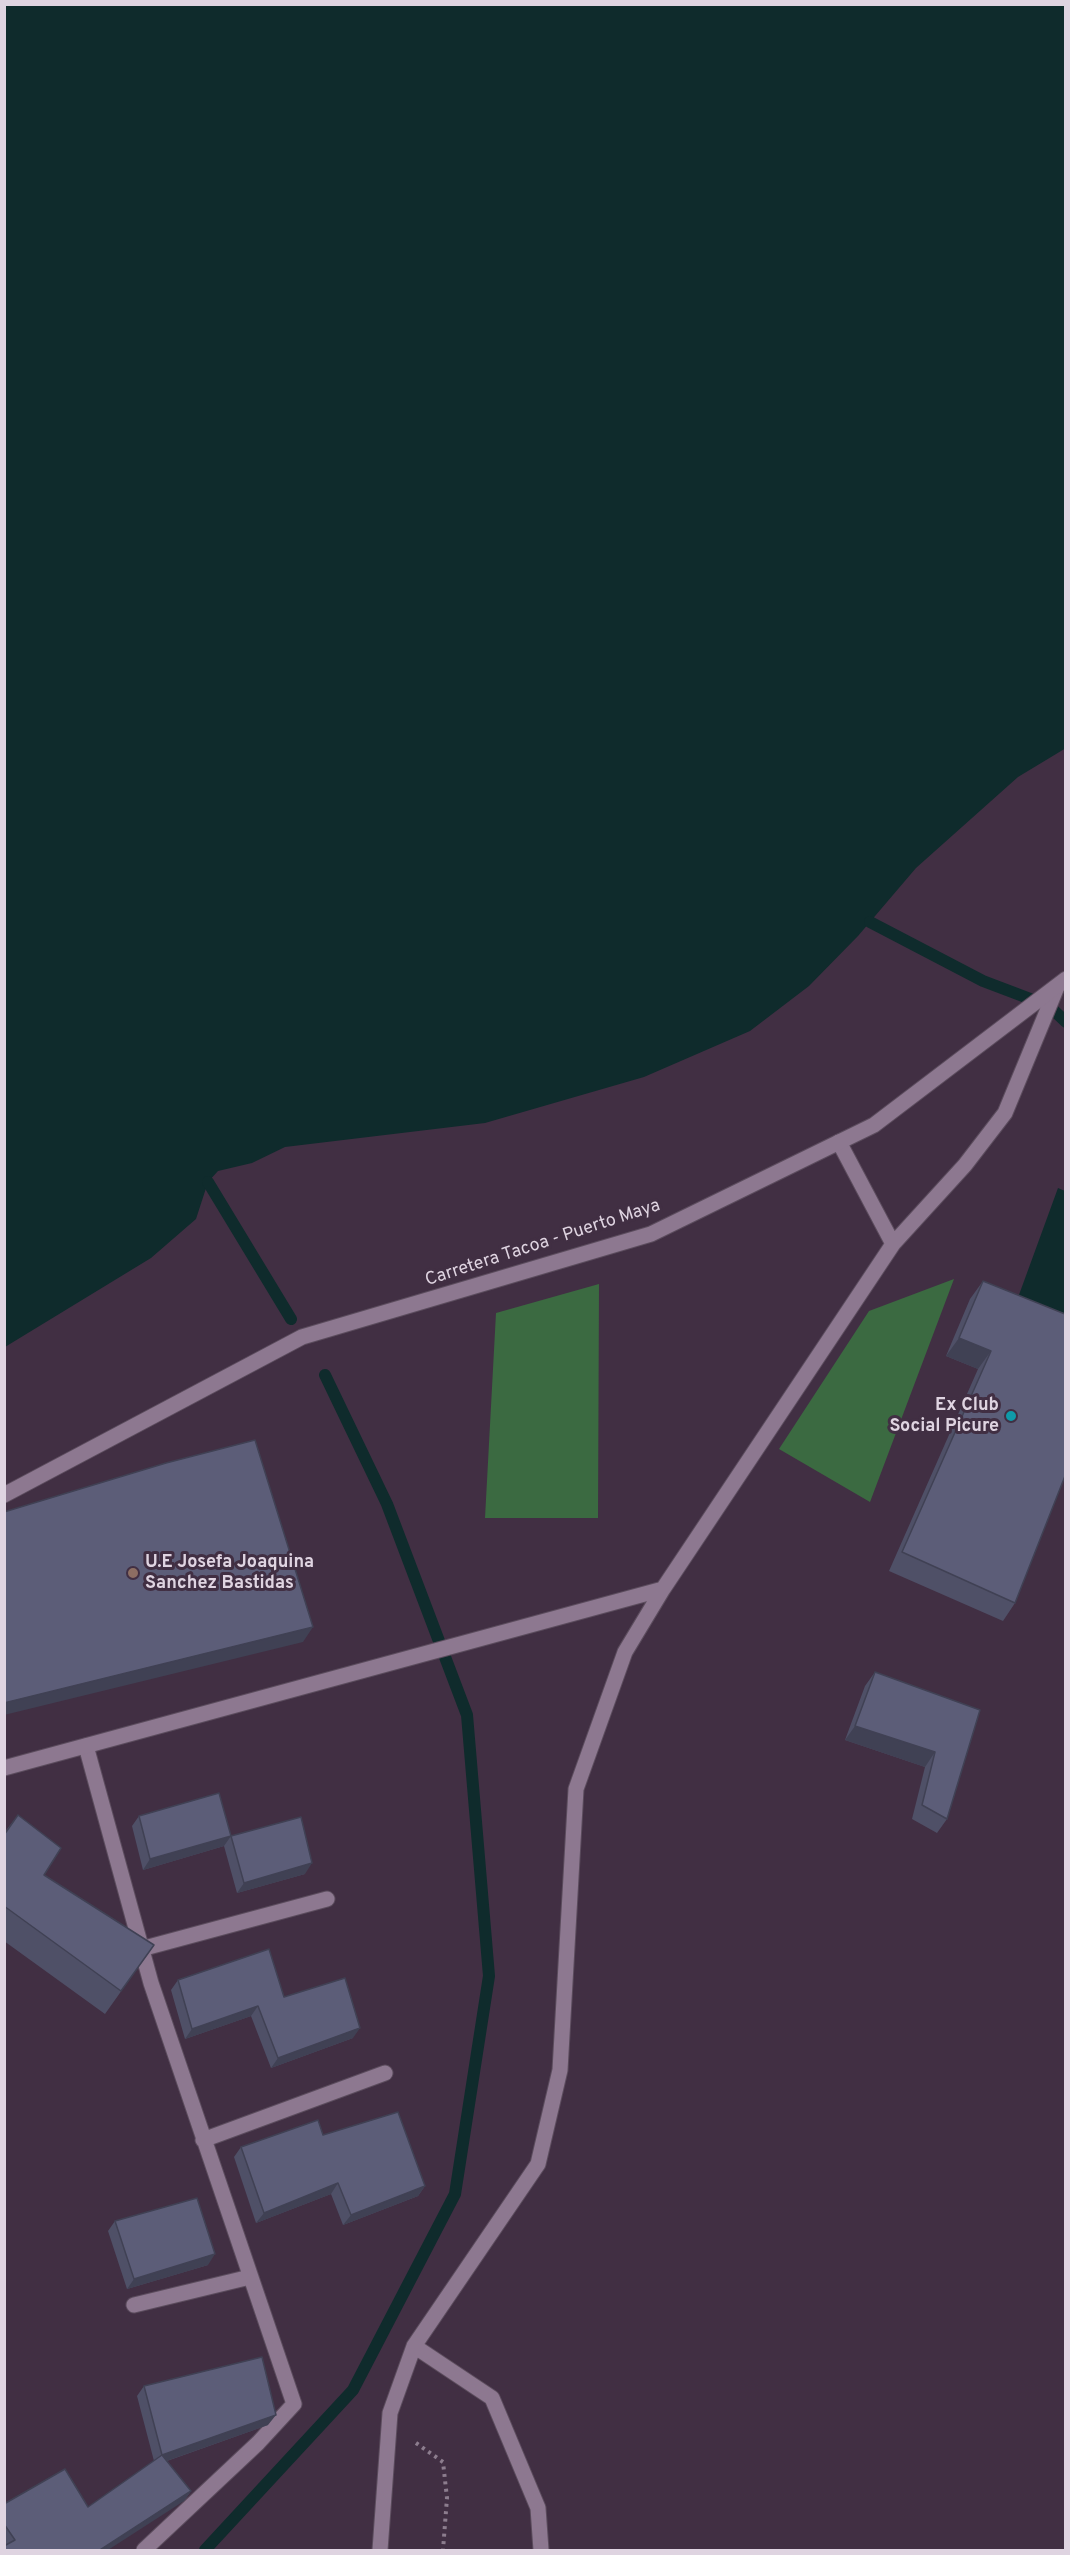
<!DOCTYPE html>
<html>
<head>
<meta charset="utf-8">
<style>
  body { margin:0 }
  #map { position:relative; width:1070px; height:2555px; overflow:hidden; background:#412f43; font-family:Overpass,sans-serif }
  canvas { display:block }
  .frame { position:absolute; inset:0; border:6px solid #dfd4e1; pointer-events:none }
</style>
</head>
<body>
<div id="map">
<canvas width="1070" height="2555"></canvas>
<div class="frame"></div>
</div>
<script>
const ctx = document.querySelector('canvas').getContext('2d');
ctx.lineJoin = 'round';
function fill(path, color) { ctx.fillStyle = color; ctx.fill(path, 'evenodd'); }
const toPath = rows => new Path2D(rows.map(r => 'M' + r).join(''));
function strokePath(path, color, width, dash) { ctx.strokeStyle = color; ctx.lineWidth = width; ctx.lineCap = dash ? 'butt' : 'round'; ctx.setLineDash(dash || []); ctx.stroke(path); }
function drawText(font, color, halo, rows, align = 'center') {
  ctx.font = font + ' Overpass,sans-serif'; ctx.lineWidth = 6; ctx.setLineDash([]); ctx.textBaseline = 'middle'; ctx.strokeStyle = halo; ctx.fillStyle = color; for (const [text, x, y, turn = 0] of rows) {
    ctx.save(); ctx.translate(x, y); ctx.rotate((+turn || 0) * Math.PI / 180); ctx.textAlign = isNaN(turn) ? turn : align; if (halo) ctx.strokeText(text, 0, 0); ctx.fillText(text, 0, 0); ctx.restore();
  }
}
const green = toPath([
  [954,1279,870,1502,779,1449,869,1311],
  [599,1284,598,1518,485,1518,496,1313]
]);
const water = toPath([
  [5,4,1065,5,1066,748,1018,777,916,868,858,936,809,986,750,1031,644,1077,485,1123,285,1147,252,1163,218,1171,208,1182,196,1219,151,1258,5,1347],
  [1058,1188,1065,1191,1065,1337,1012,1314]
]);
const stream = toPath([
  [870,922,983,981,1049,1006,1066,1022],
  [208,1182,291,1319],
  [205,2550,353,2390,455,2194,489,1976,467,1715,387,1504,325,1375]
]);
const path = toPath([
  [416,2443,443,2462,447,2498,443,2550]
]);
const pedestrian = toPath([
  [86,1746,151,1983,294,2404,258,2443,144,2550],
  [141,1949,327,1899],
  [203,2140,385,2073],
  [134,2305,250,2277]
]);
const minor = toPath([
  [839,1142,893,1244],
  [4,1768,663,1589],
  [414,2346,492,2398,538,2508,541,2550],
  [380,2550,390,2413,414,2346,538,2164,560,2070,576,1789,625,1652,663,1589,893,1244,965,1165,1005,1113,1057,987]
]);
const tertiary = toPath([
  [4,1495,302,1337,651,1234,874,1125,1066,979]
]);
const wall = toPath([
  [983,1281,1015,1603,1003,1621,889,1571,978,1369,946,1356,970,1299],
  [875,1672,980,1710,947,1819,937,1833,912,1819,925,1767,845,1740,865,1686],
  [18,1815,44,1875,154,1945,105,2014,4,1941,4,1833],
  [139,1816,231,1836,305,1874,237,1893,224,1846,143,1870,132,1826],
  [178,1980,284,1997,353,2038,271,2068,251,2016,185,2039,171,1990],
  [323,2135,425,2186,418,2196,343,2225,331,2194,256,2223,234,2157,241,2147],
  [115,2221,208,2265,127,2289,108,2231],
  [144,2386,268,2425,167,2461,191,2491,184,2501,5,2546,4,2504,88,2507,154,2461,137,2396]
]);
const shadedWall = toPath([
  [959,1338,991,1351,978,1369,946,1356],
  [313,1627,303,1642,4,1715,4,1703],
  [855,1726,935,1752,925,1767,845,1740],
  [231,1836,224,1846,143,1870,150,1859],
  [312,1863,305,1874,237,1893,244,1883],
  [258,2006,251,2016,185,2039,192,2029],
  [360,2028,353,2038,271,2068,278,2058],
  [338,2183,331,2194,256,2223,264,2213],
  [425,2186,418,2196,343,2225,351,2215],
  [215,2254,208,2265,127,2289,134,2279],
  [276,2415,268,2425,155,2465,162,2455],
  [191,2491,184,2501,108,2550,100,2550]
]);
const building = toPath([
  [983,1281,1065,1314,1065,1476,1015,1603,902,1552,991,1351,959,1338,983,1281],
  [255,1440,313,1627,4,1703,4,1512,166,1463,255,1440],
  [875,1672,980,1710,947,1819,922,1805,935,1752,855,1726,875,1672],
  [219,1793,231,1836,301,1817,312,1863,244,1883,231,1836,150,1859,139,1816,219,1793],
  [18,1815,61,1848,44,1875,154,1945,121,1991,4,1906,4,1835,18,1815],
  [269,1949,284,1997,345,1978,360,2028,278,2058,258,2006,192,2029,178,1980,269,1949],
  [398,2112,425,2186,351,2215,338,2183,264,2213,241,2147,318,2120,323,2135,398,2112],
  [197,2198,215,2254,134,2279,115,2221,197,2198],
  [262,2357,276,2415,162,2455,191,2491,100,2550,4,2550,4,2546,15,2540,4,2524,4,2504,65,2469,88,2507,162,2455,144,2386,262,2357]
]);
const markers = [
  [1011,1416,6,"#0f9aa8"],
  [133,1573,6,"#8d6e63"]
];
const streetNames = [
  ["Carretera Tacoa - Puerto Maya",543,1244,-18]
];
const poiNames = [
  ["Ex Club",999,1406],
  ["Social Picure",999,1427],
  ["U.E Josefa Joaquina",145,1563,"left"],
  ["Sanchez Bastidas",145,1584,"left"]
];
fill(green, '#3b6a41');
fill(water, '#0f2b2c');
strokePath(stream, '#0f2b2c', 12);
strokePath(pedestrian, '#5b4c5d', 17);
strokePath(minor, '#5b4c5d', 17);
strokePath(tertiary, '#5b4c5d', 17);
strokePath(path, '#8c7d8e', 4, [3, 4.5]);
strokePath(pedestrian, '#8d7890', 15);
strokePath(minor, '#8d7890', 15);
strokePath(tertiary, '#8d7890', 15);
fill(wall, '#4f5067');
fill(shadedWall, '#404154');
fill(building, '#5c5d78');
strokePath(building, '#404154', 1.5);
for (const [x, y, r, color] of markers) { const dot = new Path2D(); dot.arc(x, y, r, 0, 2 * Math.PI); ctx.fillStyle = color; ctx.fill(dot); strokePath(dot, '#412f43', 2); }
drawText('18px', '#dfd4e1', '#412f43', streetNames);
drawText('bold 18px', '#dfd4e1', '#412f43', poiNames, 'right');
</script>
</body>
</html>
